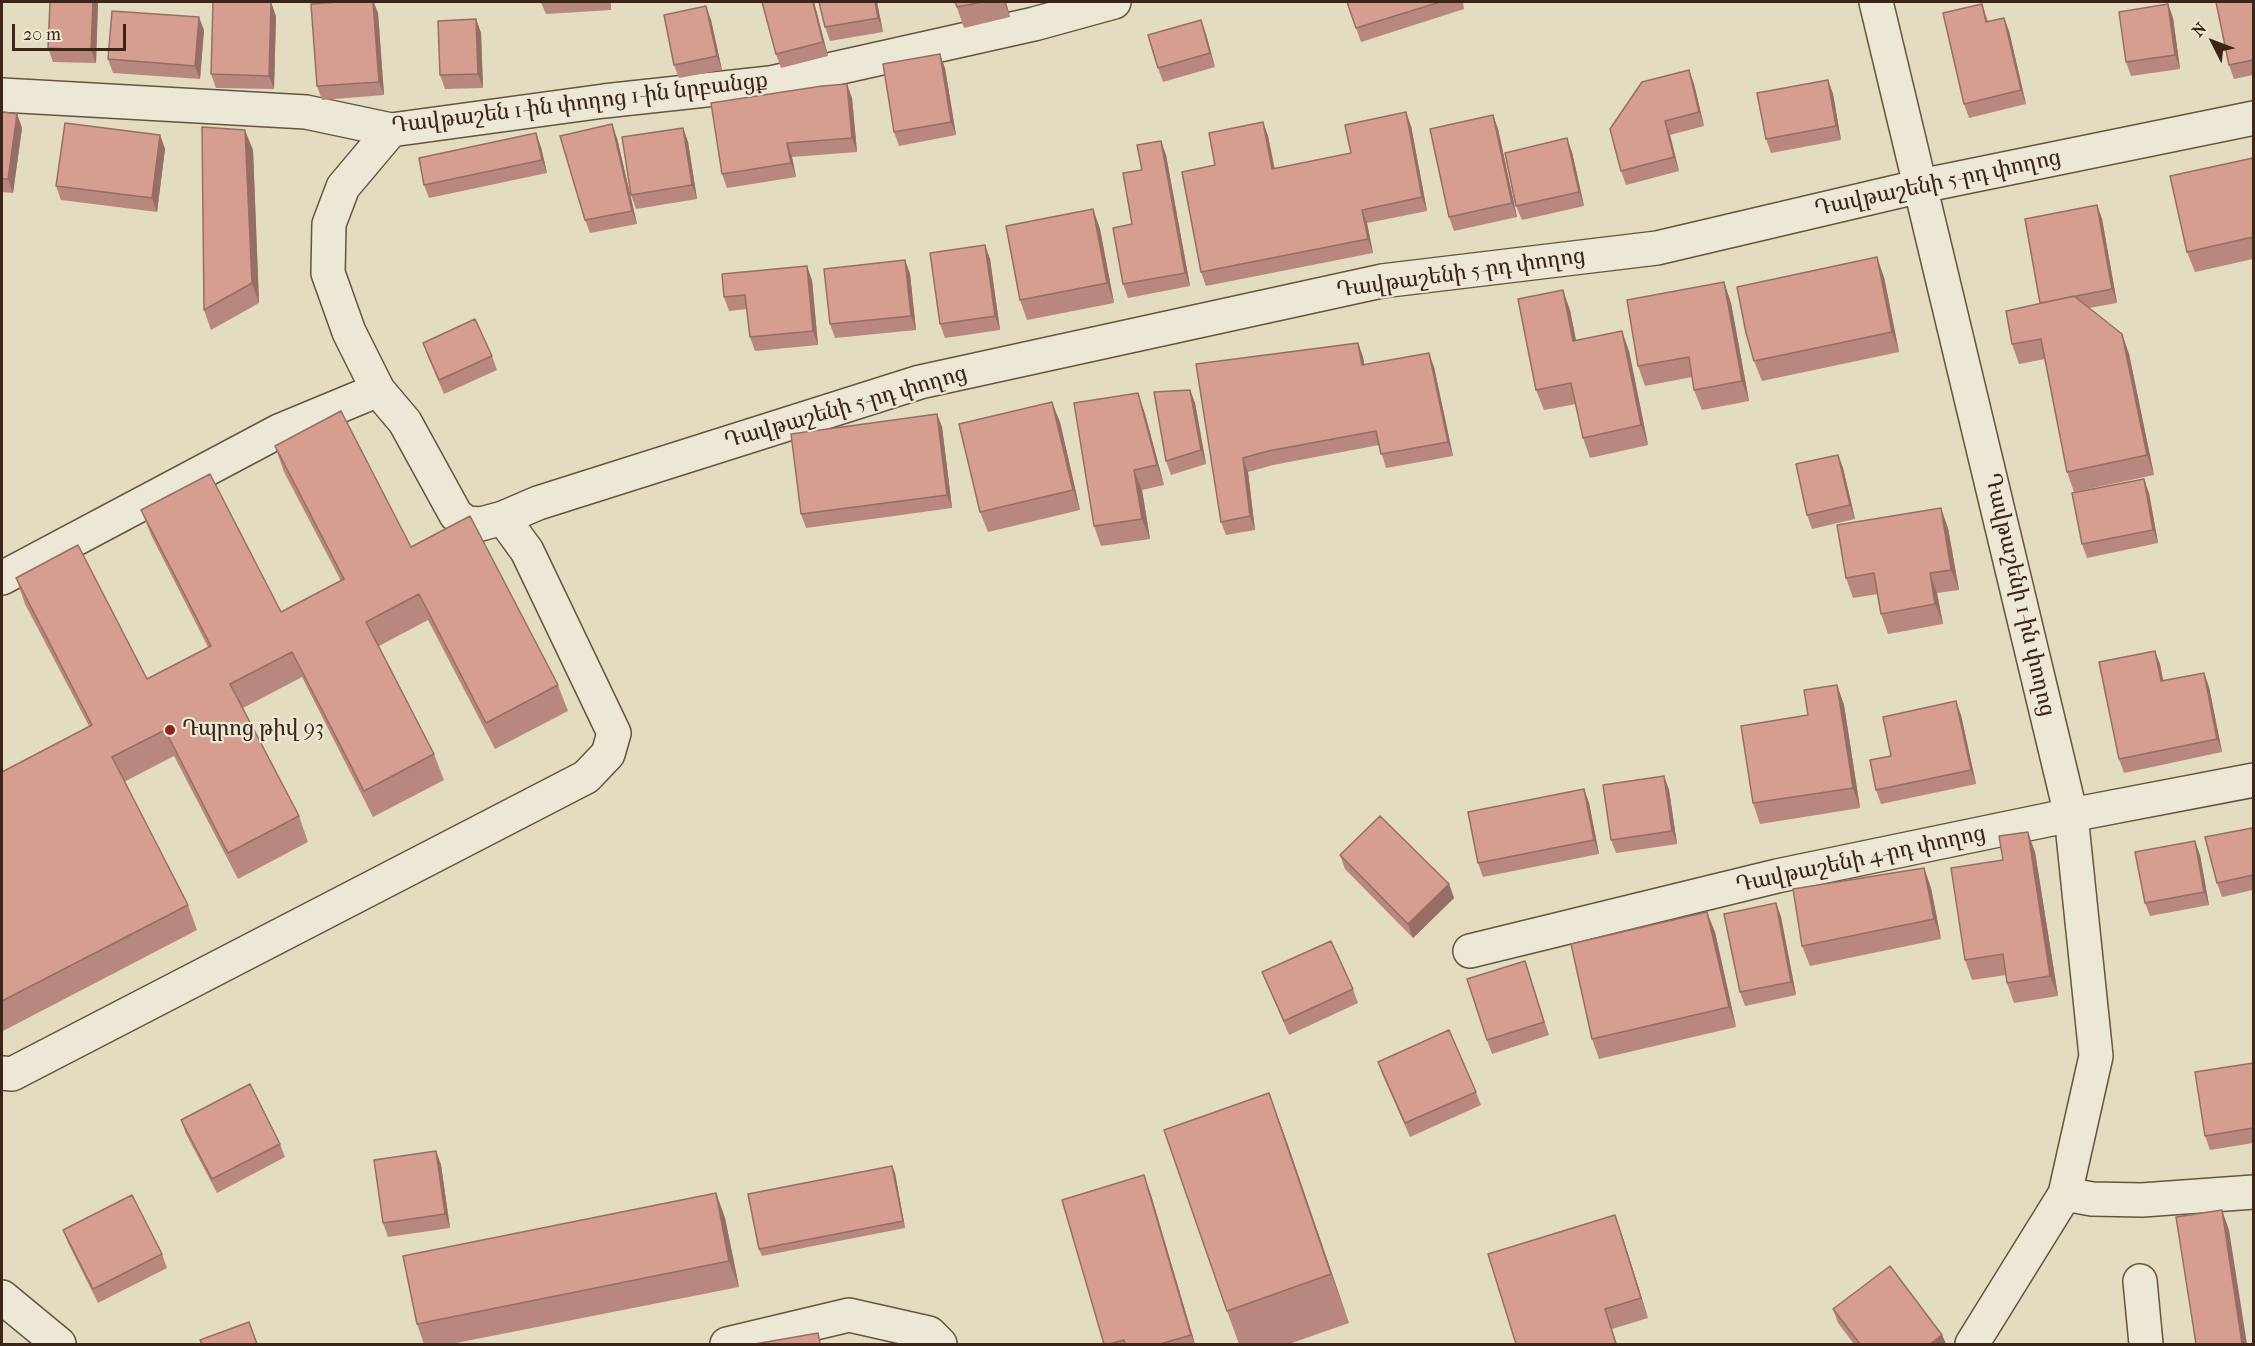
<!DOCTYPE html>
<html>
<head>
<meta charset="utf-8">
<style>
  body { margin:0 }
  #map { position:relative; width:2255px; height:1346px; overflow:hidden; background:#e4dcc0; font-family:"IM FELL French Canon",serif }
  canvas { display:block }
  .frame { position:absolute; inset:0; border:3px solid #3c2517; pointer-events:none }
  .north { position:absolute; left:2183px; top:12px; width:60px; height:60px; -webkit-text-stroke:4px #ede8d6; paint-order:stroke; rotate:312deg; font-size:16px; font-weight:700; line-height:24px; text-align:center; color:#3c2517 }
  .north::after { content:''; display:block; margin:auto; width:21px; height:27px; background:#3c2517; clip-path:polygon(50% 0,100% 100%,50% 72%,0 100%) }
  .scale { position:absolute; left:12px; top:24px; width:114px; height:27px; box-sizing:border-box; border:3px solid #3c2517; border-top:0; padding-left:8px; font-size:18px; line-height:21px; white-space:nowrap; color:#3c2517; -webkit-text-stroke:4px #ede8d6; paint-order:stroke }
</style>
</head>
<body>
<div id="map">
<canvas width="2255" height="1346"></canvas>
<div class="frame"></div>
<div class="north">N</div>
<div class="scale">20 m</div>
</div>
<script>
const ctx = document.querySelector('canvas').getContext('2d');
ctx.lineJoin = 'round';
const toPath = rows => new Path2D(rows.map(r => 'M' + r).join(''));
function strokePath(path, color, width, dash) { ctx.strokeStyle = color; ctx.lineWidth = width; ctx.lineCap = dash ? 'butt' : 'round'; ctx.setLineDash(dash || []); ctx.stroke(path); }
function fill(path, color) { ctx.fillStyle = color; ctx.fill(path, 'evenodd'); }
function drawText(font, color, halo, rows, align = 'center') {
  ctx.font = font + ' "IM FELL French Canon","Noto Serif Armenian",serif'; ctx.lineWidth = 4.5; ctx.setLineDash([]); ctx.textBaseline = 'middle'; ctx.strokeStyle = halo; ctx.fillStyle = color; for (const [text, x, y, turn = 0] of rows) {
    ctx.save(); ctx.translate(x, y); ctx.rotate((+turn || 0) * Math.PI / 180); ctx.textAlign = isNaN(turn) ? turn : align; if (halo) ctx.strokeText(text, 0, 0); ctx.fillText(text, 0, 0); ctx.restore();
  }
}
const minor = toPath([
  [1876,2,2071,815,2096,1056,2065,1194,1972,1344],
  [2,95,306,112,391,130,604,101,770,83,1034,24,1114,2],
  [378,390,349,332,328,273,329,224,343,187,391,130],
  [2,578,279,431,378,390,405,422,456,515,467,523,481,524,503,518,538,503,920,382,1382,281,1657,248,1921,186,2254,118],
  [1470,951,1777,876,2071,815,2254,780],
  [2,1073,12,1074,586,777,608,754,614,733,527,551,503,518],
  [2065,1194,2092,1199,2142,1200,2254,1192],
  [2140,1281,2146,1344],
  [2,1297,59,1344],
  [727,1344,849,1315,929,1333,940,1344]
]);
const wall = toPath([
  [50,2,98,2,96,63,53,62,48,48],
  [338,2,374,2,378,13,384,95,322,100,317,86],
  [541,2,611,2,611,10,546,14],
  [814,2,828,56,781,68,776,54],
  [877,2,883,32,830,41,825,27],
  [955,2,1006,2,1010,17,964,28],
  [1347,2,1463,2,1464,9,1361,42],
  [2253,2,2253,75,2234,79,2229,65],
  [1982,4,1988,21,2004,18,2009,31,2026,104,1969,118,1964,104],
  [2168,4,2173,18,2180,69,2131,76,2126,62],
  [276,16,274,89,216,88,211,74],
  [476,19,481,33,483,88,445,89,440,75],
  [711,20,722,70,679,78,674,65],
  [204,30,200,79,113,73,108,59],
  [1206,34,1215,67,1163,82,1158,68],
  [945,68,956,135,899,146,894,132],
  [1689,70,1694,84,1704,126,1670,135,1679,171,1626,185,1621,171],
  [1828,80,1833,94,1841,140,1771,153,1766,139],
  [852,98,857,152,792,157,796,177,727,188,722,174],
  [2,112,17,114,22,128,13,193,2,192],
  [1493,115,1498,129,1517,217,1454,231,1449,217],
  [1263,122,1268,136,1275,169,1351,153,1411,126,1427,211,1367,223,1373,253,1206,286,1201,272,1215,165],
  [683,128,688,142,697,199,636,209,631,195],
  [160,135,165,149,157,212,61,200,56,186],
  [617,138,637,224,590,233,585,220],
  [541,147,547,173,429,198,424,185],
  [253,150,259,303,211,330,204,310],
  [1572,152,1584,206,1522,220,1516,206],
  [1166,155,1190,286,1128,298,1123,284,1142,170],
  [2253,158,2253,259,2195,272,2187,252],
  [2097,205,2102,219,2117,303,2089,308,2122,334,2129,354,2154,475,2074,492,2067,472,2045,359,2019,364,2012,344,2041,303],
  [1093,209,1100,229,1114,303,1027,320,1020,300],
  [985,245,990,259,1000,330,945,338,940,324],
  [905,260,910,274,916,330,835,338,830,324],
  [1884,277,1899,352,1762,381,1754,361],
  [812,280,818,345,755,351,750,337,747,309,729,311,724,297],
  [1724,282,1731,303,1749,401,1702,410,1694,390,1692,377,1645,386,1638,366],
  [1570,310,1576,340,1629,351,1648,445,1590,458,1583,438,1576,404,1544,410,1536,390],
  [423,343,492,356,497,370,444,394,428,357],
  [1358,343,1363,357,1364,365,1434,367,1453,456,1386,468,1379,445,1273,465,1248,472,1255,530,1226,535,1221,522,1196,364],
  [1190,390,1195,403,1206,464,1171,475,1166,461],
  [1138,393,1145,414,1164,485,1142,490,1150,539,1101,546,1094,526],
  [937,414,942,427,952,508,806,528,801,514],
  [1060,422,1080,510,988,532,980,512],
  [275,446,411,547,558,685,568,711,495,749,428,620,379,646,434,754,444,780,373,817,302,677,243,708,299,816,308,842,238,879,174,756,124,782,188,905,197,930,3,1031,2,1029,2,772,89,726,25,604,16,578,147,679,208,647,151,535,141,510,281,612,341,581,284,472],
  [1838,455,1843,468,1855,519,1812,529,1807,515],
  [2149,493,2158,543,2087,558,2082,544],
  [1948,528,1959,590,1937,593,1943,624,1888,634,1881,614,1878,594,1853,598,1846,578],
  [2160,664,2163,681,2204,673,2209,687,2222,752,2124,773,2119,759],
  [1837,685,1844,705,1860,808,1760,824,1753,803,1808,715],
  [1961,715,1976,784,1881,804,1876,790],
  [1664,776,1669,790,1677,844,1616,853,1611,840],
  [1584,789,1589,803,1599,854,1483,877,1478,863],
  [2253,832,2253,890,2222,897,2217,883],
  [2035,852,2058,996,2014,1003,2007,983,2006,975,1972,980,1965,960,2003,860],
  [1340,855,1449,884,1454,898,1413,938,1345,869],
  [2200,855,2209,905,2150,916,2145,903],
  [1924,868,1931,888,1941,939,1810,966,1802,946],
  [1776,903,1781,917,1796,995,1745,1006,1740,992],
  [1715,932,1736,1027,1599,1059,1592,1039],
  [1525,961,1549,1035,1492,1054,1487,1040],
  [1262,972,1353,989,1358,1003,1289,1035],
  [1378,1062,1476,1092,1481,1105,1410,1137,1383,1076],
  [2253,1063,2253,1143,2210,1150,2205,1136],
  [1269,1093,1349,1323,1289,1344,1239,1344,1227,1311],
  [181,1120,280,1144,285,1157,217,1193,186,1134],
  [436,1151,441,1165,450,1228,388,1237,383,1223],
  [892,1166,895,1173,905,1228,762,1256,759,1249],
  [1144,1175,1151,1195,1195,1344,1104,1344],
  [716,1193,725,1218,739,1287,451,1344,424,1344,417,1324],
  [63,1230,162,1254,167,1268,98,1303,68,1243],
  [1622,1235,1648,1318,1612,1329,1617,1344,1516,1344],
  [1833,1309,1942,1335,1946,1344,1854,1344,1838,1323]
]);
const shadedWall = toPath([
  [2,2,3,2,3,52,2,47],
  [93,2,98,2,96,63,91,50],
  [271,2,276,16,274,89,269,76],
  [373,2,378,13,384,95,379,82],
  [813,2,814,2,828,56,823,42],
  [875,2,877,2,883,32,878,18],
  [1004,2,1006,2,1010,17],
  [2168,4,2173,18,2180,69,2175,55],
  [706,6,711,20,722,70,717,56],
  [199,17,204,30,200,79,195,66],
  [2004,18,2009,31,2026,104,2021,90],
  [476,19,481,33,483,88,478,74],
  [1201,20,1206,34,1215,67,1210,53],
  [940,54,945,68,956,135,951,122],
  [1689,70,1694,84,1704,126,1699,112],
  [1828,80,1833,94,1841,140,1836,126],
  [847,84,852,98,857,152,852,138],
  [1406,112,1411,126,1427,211,1422,197],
  [17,114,22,128,13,193,8,179],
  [1493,115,1498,129,1517,217,1512,203],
  [1665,121,1670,135,1679,171,1674,157],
  [1263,122,1268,136,1277,183,1272,169],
  [612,124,617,138,637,224,632,211],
  [683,128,688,142,697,199,692,185],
  [245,130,253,150,259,303,252,283],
  [536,133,541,147,547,173,542,160],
  [160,135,165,149,157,212,152,198],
  [1567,138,1572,152,1584,206,1579,192],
  [1161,141,1166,155,1190,286,1185,273],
  [787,143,792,157,796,177,791,163],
  [2097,205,2102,219,2117,303,2112,289],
  [1093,209,1100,229,1114,303,1107,283],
  [1362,210,1367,223,1373,253,1368,239],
  [985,245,990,259,1000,330,995,316],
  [1877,257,1884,277,1899,352,1892,332],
  [905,260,910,274,916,330,911,316],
  [807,266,812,280,818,345,813,331],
  [1724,282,1731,303,1749,401,1742,381],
  [1563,290,1570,310,1580,361,1573,341],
  [1622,331,1629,351,1648,445,1641,425],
  [2122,334,2129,354,2154,475,2147,455],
  [1358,343,1363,357,1367,379,1362,365],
  [1429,353,1434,367,1453,456,1448,442],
  [1190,390,1195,403,1206,464,1201,450],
  [1138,393,1145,414,1164,485,1157,465],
  [1052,402,1060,422,1080,510,1073,490],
  [937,414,942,427,952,508,947,495],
  [1838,455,1843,468,1855,519,1850,505],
  [1243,458,1248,472,1255,530,1250,516],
  [1134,470,1142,490,1150,539,1142,519],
  [2144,479,2149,493,2158,543,2153,530],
  [1941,508,1948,528,1959,590,1951,570],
  [1930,573,1937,593,1943,624,1935,604],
  [2155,651,2160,664,2166,695,2161,681],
  [2204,673,2209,687,2222,752,2217,739],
  [1837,685,1844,705,1860,808,1853,788],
  [1956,701,1961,715,1976,784,1971,770],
  [1664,776,1669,790,1677,844,1672,831],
  [1584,789,1589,803,1599,854,1594,840],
  [2028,832,2035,852,2058,996,2050,976],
  [2195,841,2200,855,2209,905,2204,892],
  [1924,868,1931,888,1941,939,1934,919],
  [1449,884,1454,898,1413,938,1408,924],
  [1776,903,1781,917,1796,995,1791,982],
  [1707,912,1715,932,1736,1027,1729,1007],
  [1269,1093,1287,1142,1349,1323,1331,1274],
  [436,1151,441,1165,450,1228,445,1214],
  [892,1166,895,1173,905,1228,903,1221],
  [1144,1175,1151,1195,1195,1344,1191,1335],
  [716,1193,725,1218,739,1287,729,1261],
  [2222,1210,2229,1230,2247,1344,2242,1344],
  [1615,1215,1622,1235,1648,1318,1641,1298],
  [1942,1335,1946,1344,1930,1344]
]);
const building = toPath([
  [50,2,93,2,91,50,48,48,50,2],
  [213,2,271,2,269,76,211,74,213,2],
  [338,2,373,2,379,82,317,86,311,4,338,2],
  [762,2,813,2,823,42,776,54,762,2],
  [819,2,875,2,878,18,825,27,819,2],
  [955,2,983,2,957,7,955,2],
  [1347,2,1440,2,1356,28,1347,2],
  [2216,2,2253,2,2253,60,2229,65,2216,2],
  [1982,4,1986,22,2004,18,2021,90,1964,104,1943,13,1982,4],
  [2168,4,2175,55,2126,62,2119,12,2168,4],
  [706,6,717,56,674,65,664,15,706,6],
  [112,11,199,17,195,66,108,59,112,11],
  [476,19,478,74,440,75,438,21,476,19],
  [1201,20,1210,53,1158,68,1148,35,1201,20],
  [940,54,951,122,894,132,883,64,940,54],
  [1689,70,1699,112,1665,121,1674,157,1621,171,1610,129,1642,82,1689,70],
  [1828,80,1836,126,1766,139,1757,93,1828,80],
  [847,84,852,138,787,143,791,163,722,174,711,103,822,86,847,84],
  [2,112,17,114,8,179,2,179,2,112],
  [1406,112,1422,197,1362,210,1368,239,1201,272,1182,172,1215,165,1209,133,1263,122,1272,169,1351,153,1345,125,1406,112],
  [1493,115,1512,203,1449,217,1430,129,1493,115],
  [65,123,160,135,152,198,56,186,65,123],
  [612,124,632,211,585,220,560,136,612,124],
  [202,127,245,130,252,283,204,310,202,127],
  [683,128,692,185,631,195,622,137,683,128],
  [536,133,542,160,424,185,419,158,536,133],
  [1567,138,1579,192,1516,206,1505,153,1567,138],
  [1161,141,1185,273,1123,284,1113,228,1132,224,1123,173,1142,170,1137,145,1161,141],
  [2253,158,2253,237,2187,252,2170,176,2253,158],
  [2097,205,2112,289,2040,303,2025,219,2097,205],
  [1093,209,1107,283,1020,300,1006,226,1093,209],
  [985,245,995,316,940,324,930,253,985,245],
  [1877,257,1892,332,1754,361,1746,333,1737,287,1877,257],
  [905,260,911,316,830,324,824,269,905,260],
  [807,266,813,331,750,337,745,295,724,297,722,274,807,266],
  [1724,282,1742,381,1694,390,1689,357,1638,366,1627,300,1724,282],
  [1563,290,1573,341,1622,331,1641,425,1583,438,1571,383,1536,390,1518,299,1563,290],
  [2074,296,2122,334,2147,455,2067,472,2041,339,2012,344,2006,311,2074,296],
  [475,319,492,356,439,380,423,343,475,319],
  [1358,343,1362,365,1429,353,1448,442,1381,454,1376,431,1268,451,1243,458,1250,516,1221,522,1196,364,1358,343],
  [1190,390,1201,450,1166,461,1154,392,1190,390],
  [1138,393,1157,465,1134,470,1142,519,1094,526,1074,403,1138,393],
  [1052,402,1073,490,980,512,959,424,1052,402],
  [341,411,411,547,470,516,558,685,486,723,419,594,366,622,434,754,364,791,292,652,230,684,299,816,228,853,165,730,112,757,188,905,2,1001,2,772,92,725,16,578,78,545,147,679,211,646,141,510,210,474,281,612,344,579,275,446,341,411],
  [937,414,947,495,801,514,791,434,937,414],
  [1838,455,1850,505,1807,515,1796,464,1838,455],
  [2144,479,2153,530,2082,544,2072,493,2144,479],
  [1941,508,1951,570,1930,573,1935,604,1881,614,1874,573,1846,578,1837,525,1941,508],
  [2155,651,2161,681,2204,673,2217,739,2119,759,2099,662,2155,651],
  [1837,685,1853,788,1753,803,1741,726,1808,715,1804,690,1837,685],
  [1956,701,1971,770,1876,790,1870,760,1891,756,1883,717,1956,701],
  [1664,776,1672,831,1611,840,1603,785,1664,776],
  [1584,789,1594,840,1478,863,1468,812,1584,789],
  [1380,816,1449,884,1408,924,1340,855,1380,816],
  [2252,828,2253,834,2253,875,2217,883,2205,837,2252,828],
  [2028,832,2050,976,2007,983,2003,954,1965,960,1951,868,2003,860,1999,836,2028,832],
  [2195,841,2204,892,2145,903,2135,852,2195,841],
  [1924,868,1934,919,1802,946,1793,889,1924,868],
  [1776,903,1791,982,1740,992,1724,914,1776,903],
  [1707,912,1729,1007,1592,1039,1571,944,1707,912],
  [1331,941,1353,989,1284,1021,1262,972,1331,941],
  [1525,961,1544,1022,1487,1040,1467,979,1525,961],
  [1449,1030,1476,1092,1405,1123,1378,1062,1449,1030],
  [2253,1063,2253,1128,2205,1136,2195,1072,2253,1063],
  [250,1084,280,1144,212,1179,181,1120,250,1084],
  [1269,1093,1331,1274,1227,1311,1164,1130,1269,1093],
  [436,1151,445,1214,383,1223,374,1160,436,1151],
  [892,1166,903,1221,759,1249,748,1194,892,1166],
  [1144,1175,1191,1335,1160,1344,1125,1344,1124,1340,1109,1344,1104,1344,1062,1200,1144,1175],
  [716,1193,729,1261,417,1324,403,1256,716,1193],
  [132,1195,162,1254,93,1289,63,1230,132,1195],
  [2222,1210,2242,1344,2196,1344,2176,1217,2222,1210],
  [1615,1215,1641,1298,1605,1309,1616,1344,1516,1344,1488,1254,1615,1215],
  [1890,1266,1942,1335,1930,1344,1860,1344,1833,1309,1890,1266],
  [249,1322,257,1344,202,1344,200,1340,249,1322],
  [818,1333,820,1344,755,1344,818,1333]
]);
const markers = [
  [170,730,6,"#8f2418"]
];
const streetNames = [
  ["Դավթաշեն 1-ին փողոց 1-ին նրբանցք",580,104,-7],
  ["Դավթաշենի 5-րդ փողոց",1938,184,-12],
  ["Դավթաշենի 5-րդ փողոց",1461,274,-8],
  ["Դավթաշենի 5-րդ փողոց",846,408,-16],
  ["Դավթաշենի 1-ին փողոց",2019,595,77],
  ["Դավթաշենի 4-րդ փողոց",1861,860,-12]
];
const poiNames = [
  ["Դպրոց թիվ 93",182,730]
];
strokePath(minor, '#665341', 36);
strokePath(minor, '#ede8d6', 33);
fill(wall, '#b8877d');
fill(shadedWall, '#966e66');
fill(building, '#d69d91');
strokePath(building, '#966e66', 1.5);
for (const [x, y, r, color] of markers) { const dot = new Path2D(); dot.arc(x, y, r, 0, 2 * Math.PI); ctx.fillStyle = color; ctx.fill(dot); strokePath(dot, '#ede8d6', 2); }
drawText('22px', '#3c2517', '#ede8d6', streetNames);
drawText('22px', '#3c2517', '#ede8d6', poiNames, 'left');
</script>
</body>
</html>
